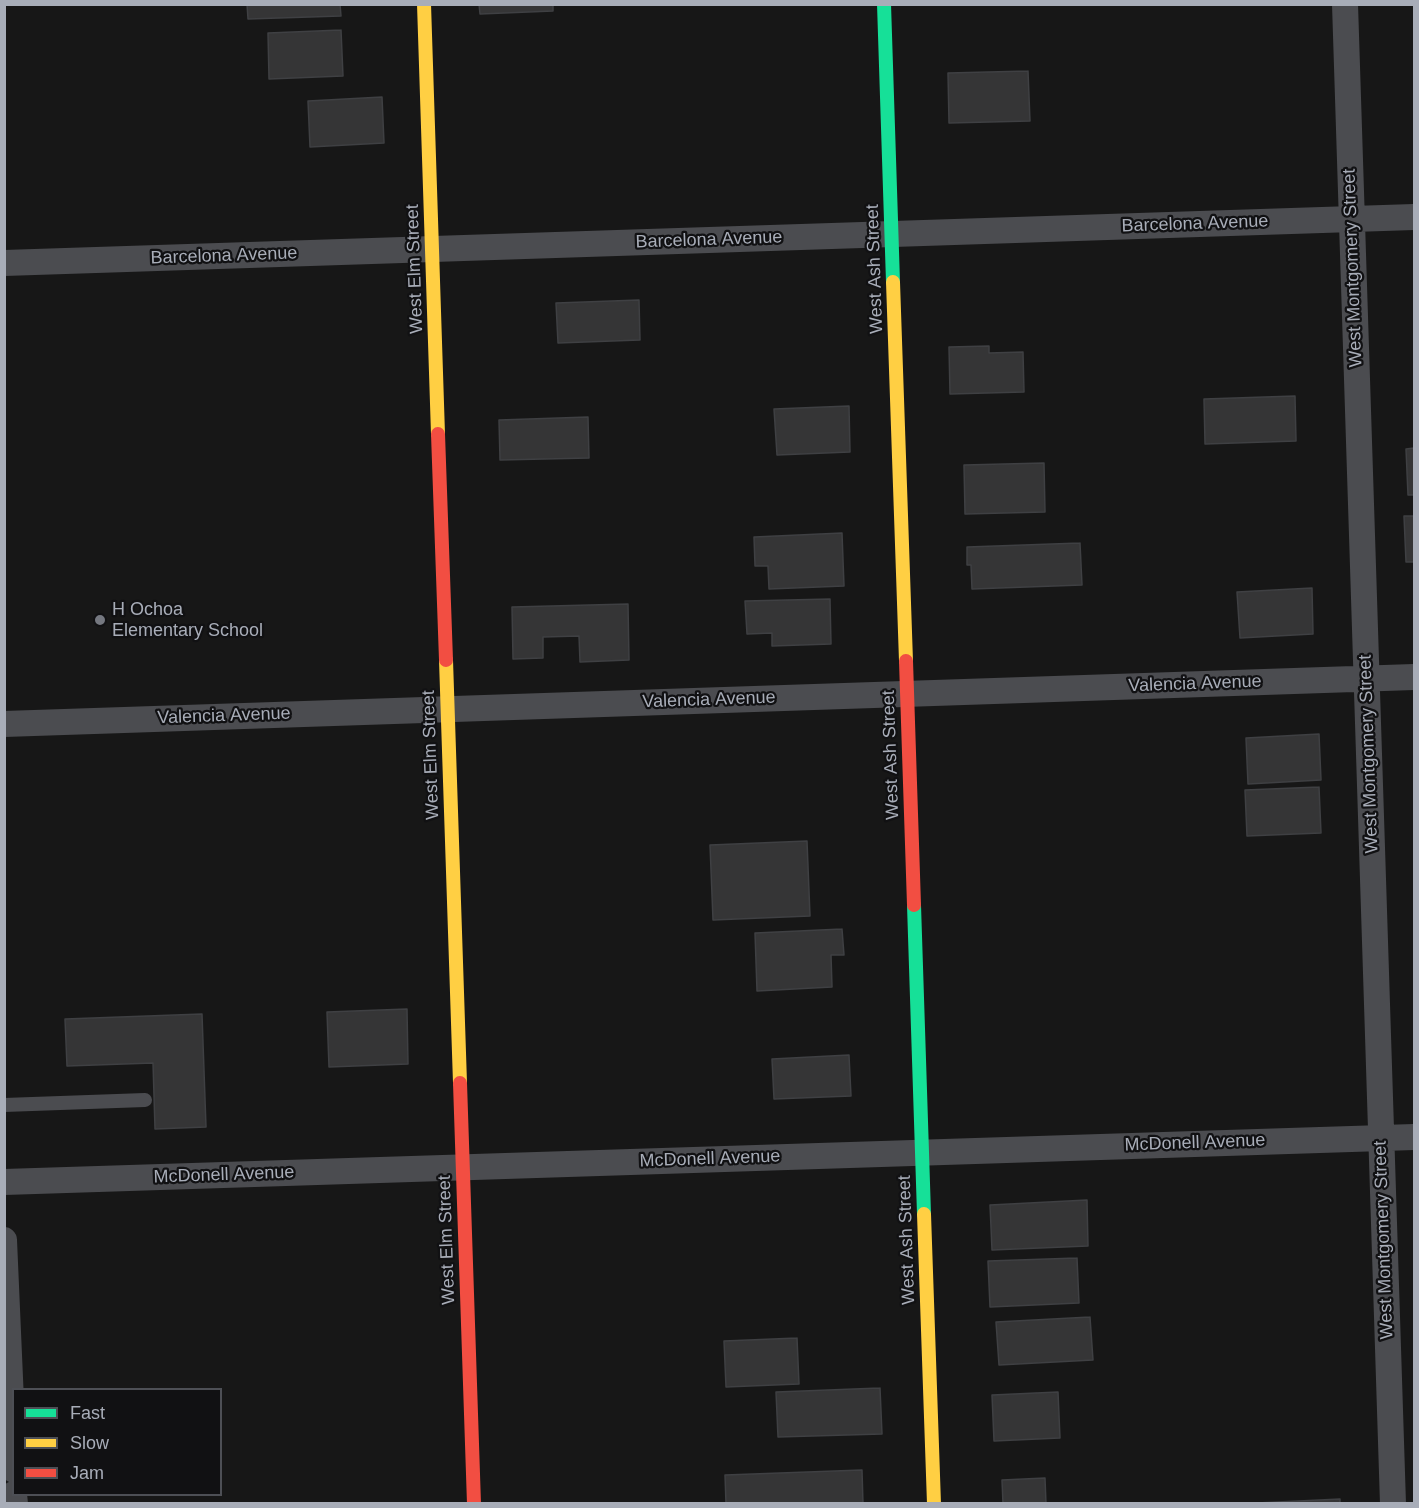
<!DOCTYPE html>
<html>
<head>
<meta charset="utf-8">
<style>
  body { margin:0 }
  #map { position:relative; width:1419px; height:1508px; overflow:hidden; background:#171717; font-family:Arial,sans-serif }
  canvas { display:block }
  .frame { position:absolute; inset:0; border:6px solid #a8adb8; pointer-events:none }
  .legend { position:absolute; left:12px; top:1388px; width:210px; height:108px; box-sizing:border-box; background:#111113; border:2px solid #4d4f55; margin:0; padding:8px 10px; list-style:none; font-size:18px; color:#a8adb8 }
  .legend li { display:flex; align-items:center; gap:12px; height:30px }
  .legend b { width:30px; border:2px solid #4d4f55 }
</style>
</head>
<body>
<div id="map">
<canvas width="1419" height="1508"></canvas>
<div class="frame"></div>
<ul class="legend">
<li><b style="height:8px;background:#16e098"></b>Fast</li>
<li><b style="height:8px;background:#ffcf43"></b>Slow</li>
<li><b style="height:8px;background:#f24e42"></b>Jam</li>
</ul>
</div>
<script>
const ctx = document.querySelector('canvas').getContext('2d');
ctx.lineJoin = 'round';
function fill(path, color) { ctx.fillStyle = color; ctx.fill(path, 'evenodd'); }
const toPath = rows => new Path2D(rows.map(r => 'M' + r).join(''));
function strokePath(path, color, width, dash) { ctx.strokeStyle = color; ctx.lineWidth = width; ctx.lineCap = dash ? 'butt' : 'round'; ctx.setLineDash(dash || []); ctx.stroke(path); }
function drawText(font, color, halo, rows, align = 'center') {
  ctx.font = font + ' Arial,sans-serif'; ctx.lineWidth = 4.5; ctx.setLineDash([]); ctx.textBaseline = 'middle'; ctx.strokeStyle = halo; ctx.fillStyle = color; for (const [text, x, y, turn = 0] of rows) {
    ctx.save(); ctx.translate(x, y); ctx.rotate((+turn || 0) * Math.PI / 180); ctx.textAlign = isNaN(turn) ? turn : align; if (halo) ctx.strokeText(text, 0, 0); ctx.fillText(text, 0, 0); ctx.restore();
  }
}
const building = toPath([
  [247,4,340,4,341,16,248,19,247,4],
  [479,4,553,4,553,11,480,14,479,4],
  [341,30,343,76,269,79,268,33,341,30],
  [1028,71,1030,121,949,123,948,73,1028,71],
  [382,97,384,143,310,147,308,101,382,97],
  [639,300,640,340,558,343,556,303,639,300],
  [989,346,989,353,1023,352,1024,392,950,394,949,347,989,346],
  [1295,396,1296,441,1205,444,1204,399,1295,396],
  [849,406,850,452,777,455,774,409,849,406],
  [588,417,589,458,500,460,499,420,588,417],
  [1414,448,1414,495,1408,495,1406,449,1414,448],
  [1044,463,1045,512,965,514,964,465,1044,463],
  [1404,516,1414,516,1414,562,1406,562,1404,516],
  [842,533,844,586,769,589,768,566,755,566,754,537,842,533],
  [1080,543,1082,585,972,589,971,565,967,565,967,547,1080,543],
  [1312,588,1313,634,1240,638,1237,592,1312,588],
  [830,599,831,644,772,646,772,633,747,634,745,601,830,599],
  [628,604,629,660,580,662,579,636,543,637,543,658,513,659,512,607,628,604],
  [1319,734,1321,780,1248,784,1246,738,1319,734],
  [1319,787,1321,833,1247,836,1245,790,1319,787],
  [807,841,810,916,713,920,710,845,807,841],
  [842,929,844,955,831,955,832,987,757,991,755,933,842,929],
  [407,1009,408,1064,329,1067,327,1012,407,1009],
  [202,1014,206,1127,155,1129,153,1063,67,1066,65,1019,202,1014],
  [849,1055,851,1096,774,1099,772,1059,849,1055],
  [1087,1200,1088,1246,992,1250,990,1205,1087,1200],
  [1077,1258,1079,1303,990,1307,988,1261,1077,1258],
  [1090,1317,1093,1360,999,1365,996,1322,1090,1317],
  [797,1338,799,1384,726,1387,724,1341,797,1338],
  [880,1388,882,1434,778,1437,776,1392,880,1388],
  [1058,1392,1060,1438,994,1441,992,1395,1058,1392],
  [862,1470,863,1504,726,1504,725,1475,862,1470],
  [1045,1478,1046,1504,1003,1504,1002,1480,1045,1478],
  [1340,1499,1340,1504,1236,1504,1340,1499]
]);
const lane = toPath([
  [4,1105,145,1100]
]);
const street = toPath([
  [1345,4,1393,1504],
  [4,263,1414,217],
  [4,724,1414,677],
  [4,1182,1414,1137],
  [4,1240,14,1470],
  [14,1494,15,1504]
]);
const fast = toPath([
  [884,4,893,282],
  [914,905,924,1214]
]);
const slow = toPath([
  [424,4,438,434],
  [893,282,906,661],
  [446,660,460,1083],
  [924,1214,934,1504]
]);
const jam = toPath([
  [438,434,446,660],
  [906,661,914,905],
  [460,1083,474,1504]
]);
const markers = [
  [100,620,6,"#757880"]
];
const streetNames = [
  ["Barcelona Avenue",1195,224,-2],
  ["Barcelona Avenue",709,240,-2],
  ["Barcelona Avenue",224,256,-2],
  ["West Montgomery Street",1353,268,-92],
  ["West Elm Street",415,269,-92],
  ["West Ash Street",875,269,-92],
  ["Valencia Avenue",1195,684,-2],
  ["Valencia Avenue",709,700,-2],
  ["Valencia Avenue",224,716,-2],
  ["West Montgomery Street",1369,754,-92],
  ["West Elm Street",431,755,-92],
  ["West Ash Street",891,755,-92],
  ["McDonell Avenue",1195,1143,-2],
  ["McDonell Avenue",710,1159,-2],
  ["McDonell Avenue",224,1175,-2],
  ["West Elm Street",447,1240,-92],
  ["West Ash Street",907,1240,-92],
  ["West Montgomery Street",1384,1240,-92]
];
const poiNames = [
  ["H Ochoa",112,610],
  ["Elementary School",112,631]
];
fill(building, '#353536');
strokePath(building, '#3f4043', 1.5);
strokePath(lane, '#4b4c50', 14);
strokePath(street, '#4b4c50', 26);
strokePath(fast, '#16e098', 14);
strokePath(slow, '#ffcf43', 14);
strokePath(jam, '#f24e42', 14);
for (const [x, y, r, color] of markers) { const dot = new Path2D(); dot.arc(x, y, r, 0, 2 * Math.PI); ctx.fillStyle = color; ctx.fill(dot); strokePath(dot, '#111113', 2); }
drawText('18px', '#a8adb8', '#111113', streetNames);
drawText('18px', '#a8adb8', '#111113', poiNames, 'left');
</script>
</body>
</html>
